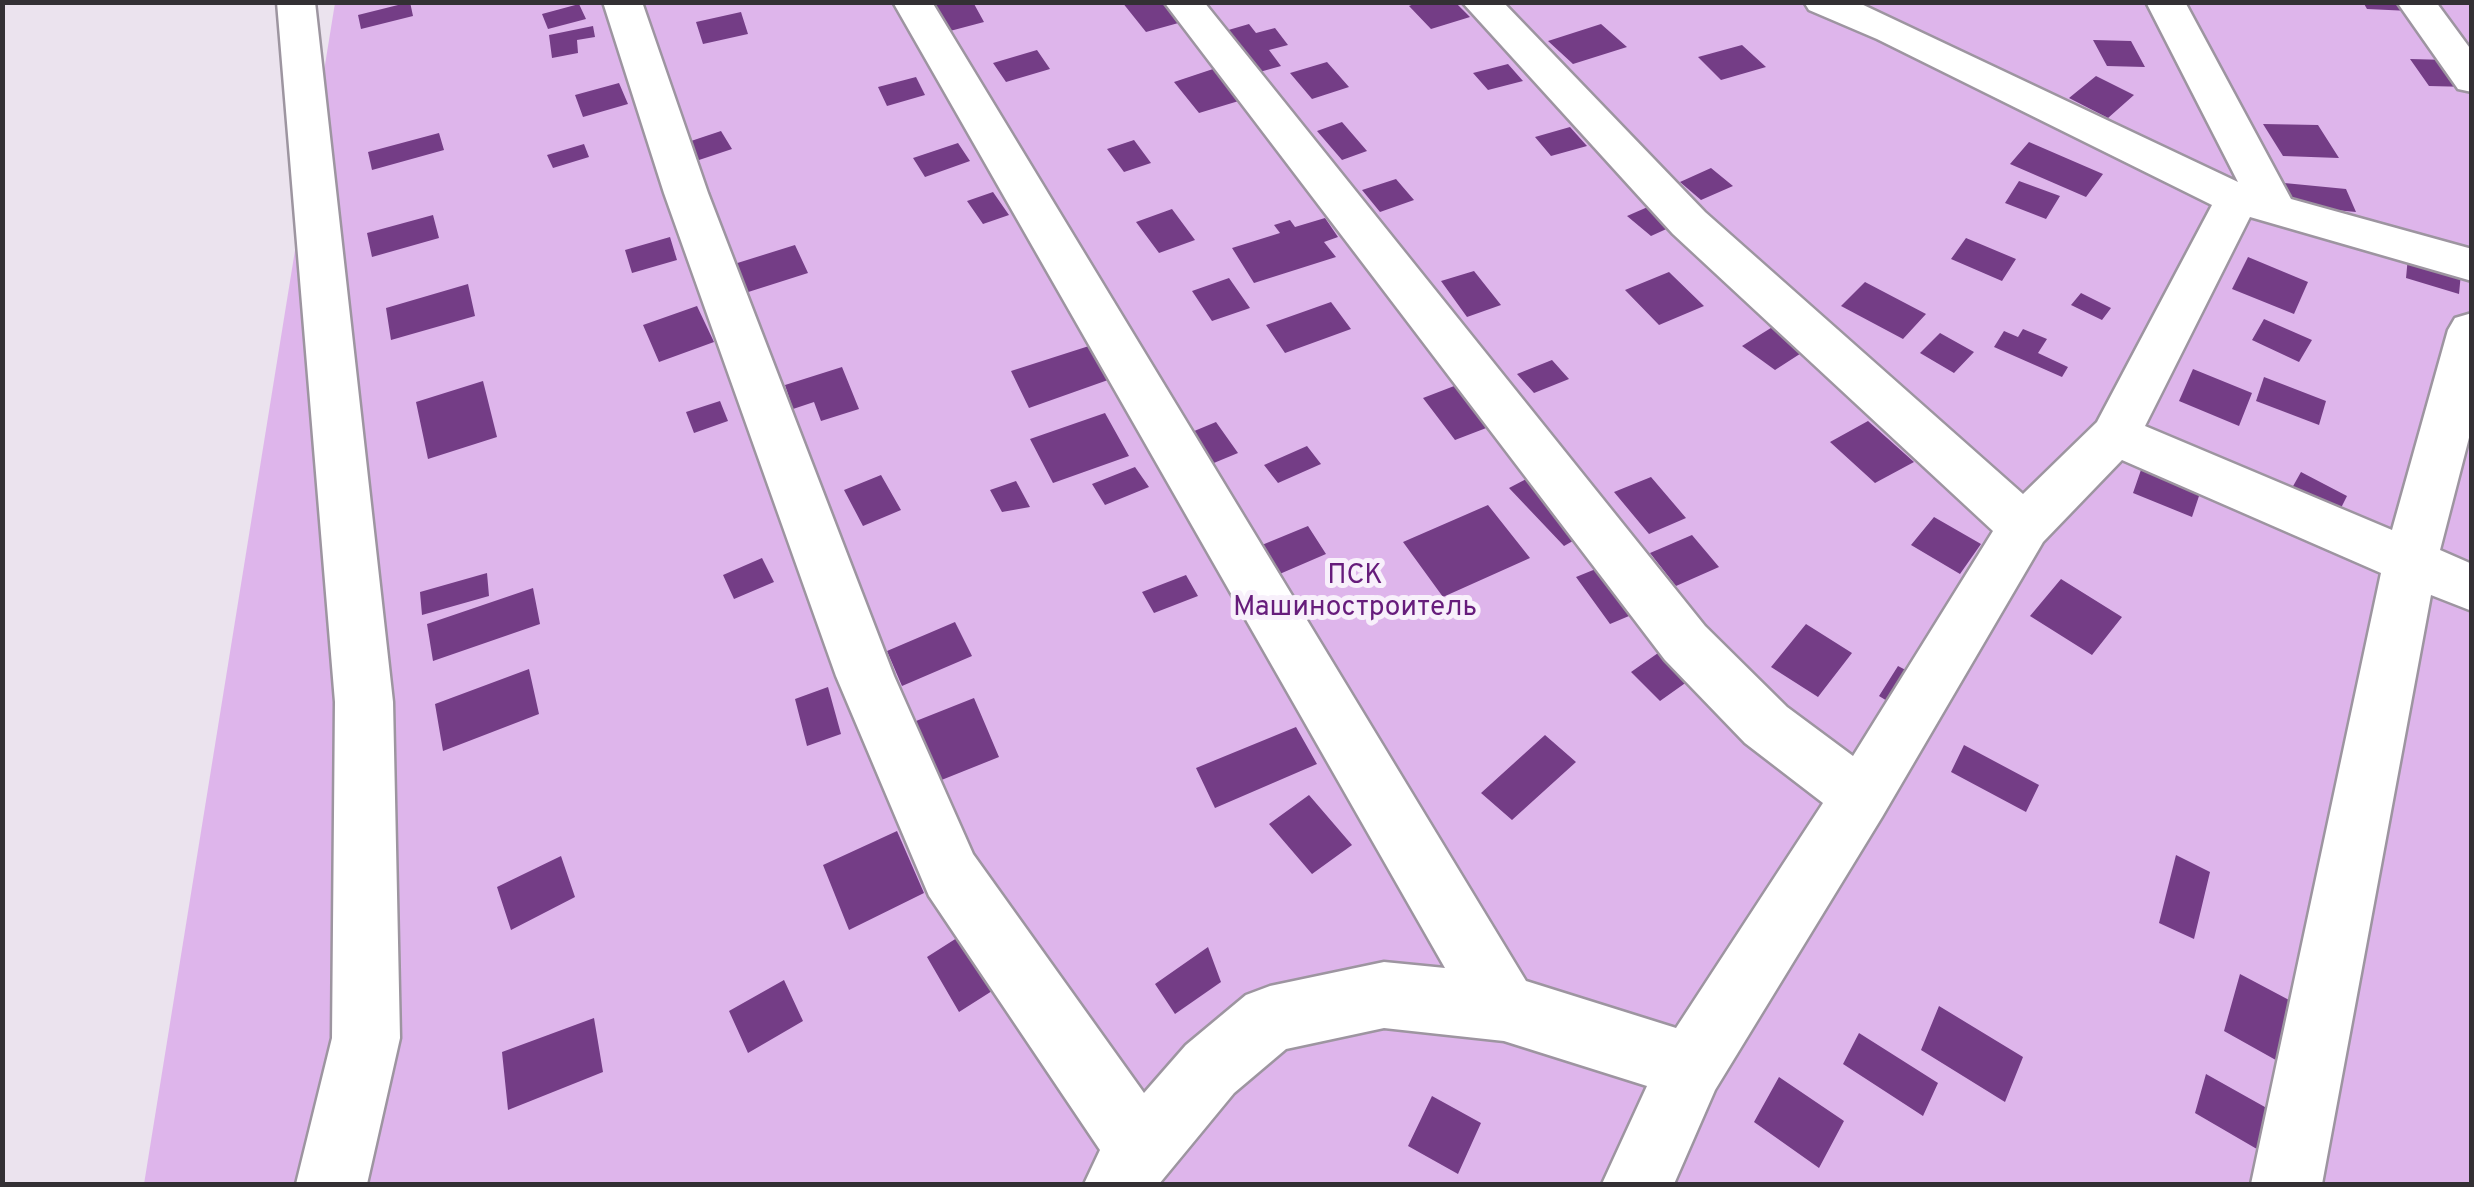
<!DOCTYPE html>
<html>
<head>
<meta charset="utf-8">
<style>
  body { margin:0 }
  #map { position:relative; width:2474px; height:1187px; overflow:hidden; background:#ebe3ee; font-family:Overpass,sans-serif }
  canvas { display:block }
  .frame { position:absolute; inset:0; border:5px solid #333034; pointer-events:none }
</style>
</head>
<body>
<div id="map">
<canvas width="2474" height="1187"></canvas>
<div class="frame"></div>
</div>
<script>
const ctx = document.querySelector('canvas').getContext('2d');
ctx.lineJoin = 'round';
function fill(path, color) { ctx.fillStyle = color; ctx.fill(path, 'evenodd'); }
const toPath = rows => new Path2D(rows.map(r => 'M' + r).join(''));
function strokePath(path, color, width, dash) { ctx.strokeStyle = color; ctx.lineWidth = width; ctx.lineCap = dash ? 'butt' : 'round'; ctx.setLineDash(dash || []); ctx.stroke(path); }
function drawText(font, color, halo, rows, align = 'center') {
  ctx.font = font + ' Overpass,sans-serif'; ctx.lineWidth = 10; ctx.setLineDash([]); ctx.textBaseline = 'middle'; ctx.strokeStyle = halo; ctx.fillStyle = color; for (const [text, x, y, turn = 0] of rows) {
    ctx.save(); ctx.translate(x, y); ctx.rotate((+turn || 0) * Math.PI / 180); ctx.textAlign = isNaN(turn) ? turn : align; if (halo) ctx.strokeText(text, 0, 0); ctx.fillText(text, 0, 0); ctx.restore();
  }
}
const green = toPath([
  [335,3,2471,3,2471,1184,144,1184]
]);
const building = toPath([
  [410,2,413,16,361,29,358,15],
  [926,2,973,2,984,22,950,31,946,24,939,26],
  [1122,2,1166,2,1182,22,1146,32],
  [1419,2,1455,2,1470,17,1431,29,1409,6],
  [2363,2,2404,2,2410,11,2367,9],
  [579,4,586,19,548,29,542,14],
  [741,12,748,34,703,44,696,22],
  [1249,24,1256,33,1275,28,1288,45,1269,50,1281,66,1256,73,1225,31],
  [1601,24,1627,47,1573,64,1548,41],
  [593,26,595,37,577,40,578,53,552,58,549,35],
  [2093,40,2131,41,2145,67,2107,66],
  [1742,45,1766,67,1721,80,1698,57],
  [1037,50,1050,69,1006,82,993,63],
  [2410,59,2449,60,2469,87,2429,86],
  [1327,62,1349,87,1312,99,1290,73],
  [1508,64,1523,81,1488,90,1473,73],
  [1216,68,1242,100,1199,113,1174,82],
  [2096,76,2134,95,2108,118,2069,98],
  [916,77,925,95,887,106,878,87],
  [619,83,628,104,583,117,575,95],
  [1342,122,1367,151,1342,160,1317,131],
  [2263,124,2318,125,2339,158,2283,156],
  [1570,127,1587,146,1551,156,1535,137],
  [721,131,732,149,696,161,685,143],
  [439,133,444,150,372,170,368,152],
  [1134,140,1151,163,1124,172,1107,149],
  [2029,142,2103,174,2086,197,2010,164],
  [958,143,970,161,925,177,913,158],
  [584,144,589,157,553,168,547,155],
  [1711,168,1733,186,1701,200,1680,182],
  [1396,179,1414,200,1380,212,1362,190],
  [2019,181,2060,196,2046,219,2005,203],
  [2274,182,2346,189,2356,212,2284,205],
  [993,192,1009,215,983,224,967,201],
  [1650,206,1673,226,1651,236,1627,216],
  [1172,209,1195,240,1159,253,1136,222],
  [433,215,439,238,372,257,367,233],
  [1325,218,1338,237,1324,242,1336,257,1254,283,1232,248,1280,233,1274,225,1290,220,1295,227],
  [670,237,677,260,632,273,625,250],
  [1966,238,2016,259,2002,281,1951,259],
  [795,245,808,273,742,294,731,265],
  [2248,257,2308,282,2294,314,2232,289],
  [2408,257,2461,273,2459,294,2406,278],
  [1474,271,1501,305,1467,317,1441,281],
  [1669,272,1704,306,1659,325,1625,290],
  [1229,278,1250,308,1212,321,1192,291],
  [1865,282,1926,314,1903,339,1841,306],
  [468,284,475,316,391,340,386,308],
  [2081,293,2111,308,2102,320,2071,305],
  [1331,302,1351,329,1285,353,1266,325],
  [697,306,714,342,659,362,643,325],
  [2264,319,2312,340,2299,362,2252,340],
  [1774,326,1806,350,1775,370,1742,346],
  [2023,329,2047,339,2038,353,2068,367,2062,377,1994,347,2004,331,2018,337],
  [1940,333,1974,352,1954,373,1920,353],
  [1089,346,1108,380,1029,408,1011,371],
  [1552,360,1569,379,1534,393,1517,374],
  [842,367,859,409,821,421,814,402,793,409,785,385],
  [2193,369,2252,393,2239,426,2179,401],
  [2264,377,2326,401,2319,425,2256,401],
  [483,381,497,437,428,459,416,402],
  [1462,383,1494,425,1455,440,1423,398],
  [720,401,728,421,694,433,686,412],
  [1105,413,1129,456,1053,483,1030,439],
  [1868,421,1914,462,1875,483,1830,442],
  [1216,422,1238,453,1209,465,1187,434],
  [1307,446,1321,464,1278,483,1264,465],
  [1135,467,1149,487,1105,505,1092,484],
  [2142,467,2201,490,2192,517,2133,493],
  [2301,472,2347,496,2339,512,2292,488],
  [881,475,901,510,863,526,844,490],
  [1532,476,1587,533,1564,546,1509,488],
  [1651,477,1686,518,1649,534,1614,492],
  [1016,481,1030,507,1002,512,990,490],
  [1488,505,1530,558,1443,597,1403,542],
  [1934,517,1981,544,1960,574,1911,545],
  [1308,526,1326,554,1275,576,1257,547],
  [1692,535,1719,567,1676,586,1650,553],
  [762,558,774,582,734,599,723,575],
  [1613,562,1648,608,1610,624,1576,577],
  [487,573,489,596,422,615,420,592],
  [1186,575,1198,596,1154,613,1142,592],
  [2061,579,2122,617,2092,655,2030,616],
  [533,588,540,624,433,661,427,624],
  [955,622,972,656,902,686,887,651],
  [1806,624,1852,653,1818,697,1771,667],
  [1668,646,1698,674,1660,701,1631,672],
  [1898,666,1921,678,1902,710,1879,696],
  [529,669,539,714,443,751,435,704],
  [828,687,841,734,807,746,795,699],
  [974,698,999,757,939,781,916,721],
  [1296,727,1317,764,1215,808,1196,768],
  [1545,735,1576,762,1512,820,1481,793],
  [1964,745,2039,785,2026,812,1951,772],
  [1309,795,1352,845,1312,874,1269,824],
  [897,831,924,893,849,930,823,865],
  [2176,855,2210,872,2194,939,2159,923],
  [561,856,575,897,511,930,497,887],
  [960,936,992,991,959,1012,927,957],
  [1208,947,1221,982,1175,1014,1155,984],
  [2240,974,2306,1009,2290,1068,2224,1031],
  [784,980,803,1021,748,1053,729,1011],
  [1939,1006,2023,1057,2005,1102,1921,1050],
  [594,1018,603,1072,508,1110,502,1052],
  [1859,1033,1938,1083,1923,1116,1843,1064],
  [2206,1074,2272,1111,2262,1152,2195,1113],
  [1779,1077,1844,1121,1819,1168,1754,1122],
  [1432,1096,1481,1123,1458,1174,1408,1146]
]);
const street = toPath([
  [277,2,315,2,393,702,400,1038,367,1184,296,1184,332,1038,335,702,277,2],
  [603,2,642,2,708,193,894,676,973,854,1144,1093,1186,1045,1246,995,1270,986,1384,962,1445,968,893,2,932,2,1526,981,1676,1028,1823,803,1745,743,1665,660,1164,2,1204,2,1705,626,1787,707,1853,756,1993,531,1673,234,1462,2,1503,2,1705,212,2023,494,2097,422,2212,205,1877,39,1809,10,1804,2,1857,2,2238,182,2146,2,2185,2,2291,199,2472,249,2472,281,2250,217,2145,426,2392,530,2448,330,2455,318,2472,313,2472,426,2440,550,2472,564,2472,611,2431,595,2322,1184,2251,1184,2381,573,2122,460,2043,542,1882,817,1715,1090,1674,1184,1602,1184,1647,1086,1504,1041,1384,1028,1286,1049,1234,1093,1159,1184,1084,1184,1100,1150,929,896,836,676,664,193,603,2],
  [2397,2,2436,2,2472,51,2472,92,2458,89,2397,2]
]);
const parkNames = [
  ["ПСК",1355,577],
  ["Машиностроитель",1355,609]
];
fill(green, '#deb5eb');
fill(building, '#743d86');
strokePath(street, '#9d95a0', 5);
fill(street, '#fff');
drawText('28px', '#661c7b', '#f8f0fb', parkNames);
</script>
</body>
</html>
